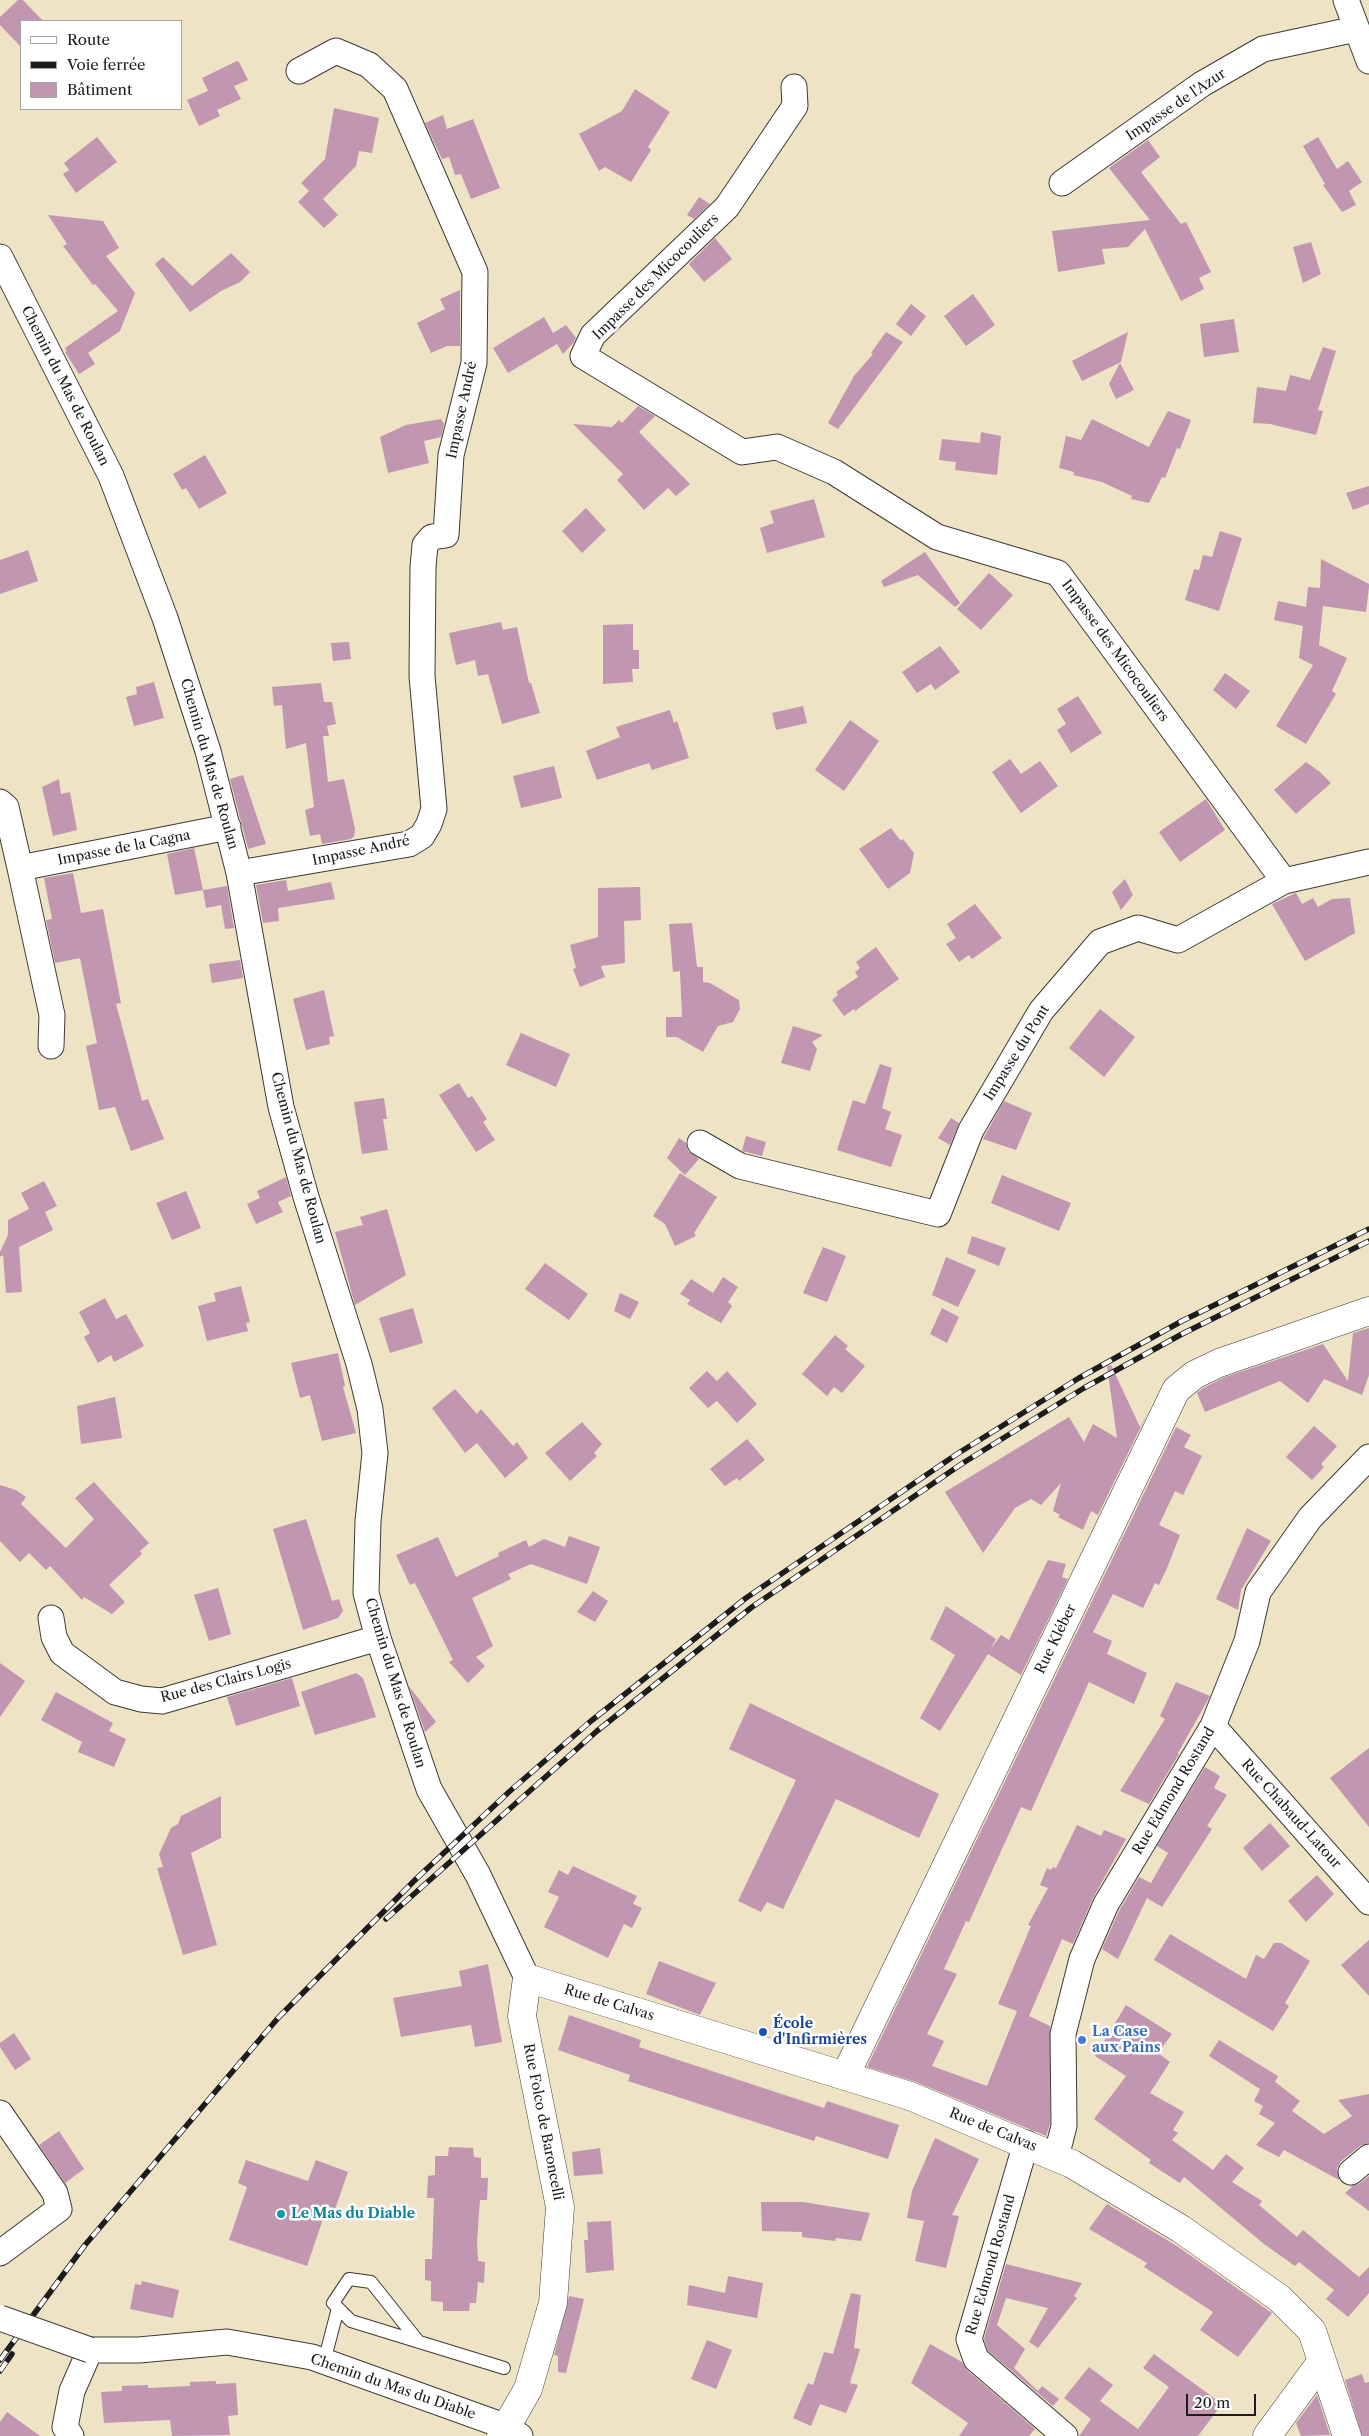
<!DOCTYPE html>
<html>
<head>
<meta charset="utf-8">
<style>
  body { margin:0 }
  #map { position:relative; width:1369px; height:2436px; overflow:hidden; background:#eee3c5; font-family:"Libre Caslon Text",serif }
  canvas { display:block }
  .legend { position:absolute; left:20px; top:20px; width:162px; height:90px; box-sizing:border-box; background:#fff; border:1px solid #a4a4a4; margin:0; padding:6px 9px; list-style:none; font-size:15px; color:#1c1c1c }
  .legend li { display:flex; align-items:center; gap:10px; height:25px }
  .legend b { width:25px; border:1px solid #a4a4a4 }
  .scale { position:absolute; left:1186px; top:2394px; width:70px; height:22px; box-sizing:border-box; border:2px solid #1c1c1c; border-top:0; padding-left:6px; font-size:15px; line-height:18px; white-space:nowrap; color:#1c1c1c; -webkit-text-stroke:4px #fff; paint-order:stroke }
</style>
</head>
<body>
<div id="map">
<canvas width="1369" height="2436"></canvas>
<ul class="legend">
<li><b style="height:6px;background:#fff"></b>Route</li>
<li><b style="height:6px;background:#1c1c1c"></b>Voie ferrée</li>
<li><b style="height:14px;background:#c196b0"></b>Bâtiment</li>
</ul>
<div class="scale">20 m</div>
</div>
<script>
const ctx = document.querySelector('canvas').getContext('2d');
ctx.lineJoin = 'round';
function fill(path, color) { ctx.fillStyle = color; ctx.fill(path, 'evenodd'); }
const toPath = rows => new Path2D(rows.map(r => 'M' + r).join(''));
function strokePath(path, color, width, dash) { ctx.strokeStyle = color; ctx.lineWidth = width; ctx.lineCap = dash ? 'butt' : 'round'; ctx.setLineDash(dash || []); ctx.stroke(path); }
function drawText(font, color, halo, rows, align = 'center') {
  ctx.font = font + ' "Libre Caslon Text",serif'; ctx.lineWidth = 5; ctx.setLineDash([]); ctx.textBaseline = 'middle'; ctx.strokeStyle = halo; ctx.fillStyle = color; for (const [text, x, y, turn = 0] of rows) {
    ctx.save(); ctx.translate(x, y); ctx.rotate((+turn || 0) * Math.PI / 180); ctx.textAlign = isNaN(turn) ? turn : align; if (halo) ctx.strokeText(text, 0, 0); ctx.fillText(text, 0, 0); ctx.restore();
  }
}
const building = toPath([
  [18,0,23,0,43,21,21,21,21,47,0,25,0,17],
  [237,61,239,62,248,80,234,86,241,99,217,110,220,116,199,126,187,100,208,91,202,78],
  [635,89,670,112,648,147,651,150,631,182,605,167,599,171,579,134,622,111],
  [334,108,379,118,372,153,359,151,356,166,323,199,338,215,324,228,298,202,309,191,301,183,325,159],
  [443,115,447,129,473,119,500,188,471,199,461,174,455,175,449,157,442,159,425,123],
  [97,137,117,162,76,193,63,174,69,170,64,163],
  [1318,137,1337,169,1348,161,1362,182,1349,191,1356,205,1342,212,1323,185,1325,184,1303,146],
  [1148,140,1160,157,1141,172,1181,224,1186,222,1211,272,1199,278,1204,289,1181,301,1145,229,1128,247,1102,249,1105,264,1058,272,1052,231,1150,220,1109,168],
  [699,197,710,204,694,219,687,215],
  [48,215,103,221,119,248,106,256,135,293,120,331,88,353,95,364,79,374,65,352,67,351,65,348,118,311,95,284,93,285,63,246,67,244],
  [715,238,732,259,704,282,689,264],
  [1311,242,1321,274,1303,283,1293,247],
  [231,253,250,272,240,282,221,291,190,312,155,264,163,257,192,286],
  [460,290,460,346,447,346,431,353,417,323,445,309,440,299],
  [973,294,995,325,966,346,944,316],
  [911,304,926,316,911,336,896,324],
  [544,317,553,333,566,325,576,338,574,342,563,354,557,344,508,373,493,348],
  [1234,319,1239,352,1204,357,1200,324],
  [886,332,903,342,838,429,828,423,854,376,873,354,871,353],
  [1128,332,1121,362,1082,381,1072,361],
  [1323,347,1336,351,1318,410,1323,411,1316,435,1270,424,1253,423,1257,387,1286,391,1290,375,1310,380],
  [1120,363,1134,390,1116,399,1109,384],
  [638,406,655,416,639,432,690,484,676,496,668,488,644,510,617,480,623,474,573,424,612,427,619,420,622,423],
  [1168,411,1191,420,1180,449,1177,448,1165,478,1162,477,1149,503,1131,499,1132,496,1102,482,1073,475,1074,472,1059,468,1066,436,1081,440,1092,419,1149,447],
  [441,419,444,424,441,437,424,441,429,463,388,473,380,437,406,425],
  [981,432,1001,436,997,475,955,470,956,462,939,460,942,439,980,443],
  [205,455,227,493,199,509,186,488,182,490,173,474],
  [1369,486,1369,504,1353,510,1346,493],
  [814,499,825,537,767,553,760,528,774,523,770,511],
  [586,508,606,530,582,553,562,531],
  [1220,531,1242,538,1219,611,1185,600,1194,569,1199,570,1203,555,1212,557],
  [28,550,38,581,0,594,0,560],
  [925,552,960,603,955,607,918,575,884,587,881,581],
  [1321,559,1369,584,1369,587,1366,612,1323,606,1319,645,1347,658,1332,691,1336,694,1306,744,1276,726,1313,665,1299,658,1303,626,1274,620,1278,601,1306,607,1308,587,1320,588],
  [989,573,1013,595,981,630,957,609],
  [501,622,503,630,517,627,529,683,531,683,540,713,502,724,488,674,478,676,475,660,456,665,449,633],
  [633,624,633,650,639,650,639,669,632,669,633,682,603,684,603,625],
  [349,642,351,659,333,661,331,643],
  [940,646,960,672,935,690,931,684,917,693,902,672],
  [1225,673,1250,691,1236,709,1213,690],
  [154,682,164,718,134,726,126,697,137,694,136,687],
  [321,683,324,702,332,702,336,724,327,726,329,736,323,736,328,782,344,779,355,829,354,836,351,839,322,844,320,834,310,836,305,810,314,807,306,743,286,749,282,705,274,706,272,687],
  [1078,696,1102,733,1071,753,1057,730,1066,724,1057,709],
  [803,706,807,723,776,730,772,713],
  [670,710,674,723,677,721,689,758,652,770,649,763,597,780,586,751,620,737,616,727],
  [850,720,879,741,844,791,815,770],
  [1010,759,1021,774,1040,761,1058,786,1021,813,992,772],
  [1306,762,1320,772,1331,783,1296,814,1274,790],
  [554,766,562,798,521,808,513,776],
  [243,775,266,844,248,849,230,779],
  [59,779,61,794,70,792,77,830,53,836,42,787],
  [1206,799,1225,830,1180,862,1159,832],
  [891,828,901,841,903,839,914,853,910,873,888,889,859,849],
  [194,848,203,890,175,895,167,854],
  [73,873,81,913,103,909,121,1003,116,1004,142,1101,148,1099,164,1139,131,1151,115,1107,99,1110,86,1046,97,1043,80,958,55,963,46,920,52,919,44,878],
  [1125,879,1133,895,1121,910,1112,892],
  [286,880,288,891,331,882,335,899,278,908,279,921,263,923,256,885],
  [227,886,234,928,225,929,221,905,206,908,203,890],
  [640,887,641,920,624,921,625,963,601,966,605,977,580,987,573,969,576,968,570,945,598,937,598,888],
  [1296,893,1302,904,1313,898,1318,907,1332,899,1350,898,1355,933,1305,961,1272,904],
  [975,904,1002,938,972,959,969,955,959,962,946,944,956,938,947,924],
  [692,923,697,967,703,967,703,982,710,983,739,1000,740,1009,733,1022,718,1026,703,1052,677,1037,666,1037,666,1017,682,1017,680,971,673,972,669,924],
  [876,947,899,979,855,1011,854,1009,844,1016,832,1000,838,995,836,992,858,977,855,972,860,968,856,962],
  [240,960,243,978,212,983,209,964],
  [324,990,334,1036,329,1037,330,1044,306,1050,293,999],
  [1100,1009,1135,1037,1104,1077,1069,1048],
  [793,1026,823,1035,812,1042,817,1049,810,1071,781,1063],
  [521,1033,570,1054,556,1087,506,1065],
  [880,1064,892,1068,882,1108,891,1112,885,1129,902,1135,891,1167,837,1150,853,1100,865,1104],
  [459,1083,468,1098,472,1096,487,1119,483,1122,495,1140,476,1152,439,1095],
  [384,1098,387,1119,383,1119,388,1150,362,1154,354,1102],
  [1004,1101,1032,1113,1016,1150,983,1139],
  [951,1118,959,1123,950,1145,938,1138],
  [746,1136,766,1142,762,1156,742,1151],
  [679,1138,686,1143,688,1151,699,1159,685,1175,667,1158],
  [680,1173,717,1197,694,1233,696,1236,675,1246,665,1224,653,1216],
  [1002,1175,1071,1203,1059,1231,991,1203],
  [286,1177,291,1196,278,1202,283,1212,256,1224,247,1204,260,1198,257,1191],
  [44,1181,57,1206,45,1212,53,1230,19,1247,22,1292,6,1293,3,1255,0,1257,0,1252,8,1235,8,1220,29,1209,21,1193],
  [186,1191,201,1228,172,1240,156,1203],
  [387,1209,406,1275,355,1305,335,1232,363,1225,360,1217],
  [972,1236,1006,1248,999,1266,967,1253],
  [823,1247,846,1256,827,1302,803,1293],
  [946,1257,976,1270,958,1307,932,1295],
  [545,1263,588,1294,569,1320,525,1289],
  [723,1277,738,1287,728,1302,732,1306,721,1323,687,1304,690,1300,680,1294,691,1279,713,1293],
  [241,1286,250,1322,246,1323,248,1331,207,1341,198,1306,216,1301,214,1293],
  [620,1293,639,1302,630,1319,614,1311],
  [105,1298,116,1319,126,1314,144,1346,114,1362,111,1355,98,1363,84,1337,90,1333,79,1312],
  [413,1308,423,1343,390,1353,379,1318],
  [942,1308,959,1317,947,1343,930,1334],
  [1369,1328,1369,1375,1362,1395,1324,1379,1308,1403,1280,1381,1205,1412,1197,1393,1203,1388,1225,1377,1323,1344,1348,1381,1353,1333],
  [835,1335,848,1346,845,1349,865,1366,842,1393,834,1387,827,1396,802,1374],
  [338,1353,345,1386,343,1387,356,1433,322,1441,310,1395,300,1398,291,1363],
  [1111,1365,1140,1427,1148,1412,1098,1515,1091,1511,1083,1530,1058,1517,1060,1515,1053,1511,1061,1483,1041,1505,1031,1499,1015,1508,983,1553,945,1492,1069,1417,1084,1442,1093,1424,1117,1438,1107,1366],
  [707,1371,717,1381,727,1371,757,1404,737,1423,717,1401,708,1408,689,1388],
  [455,1389,477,1414,481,1409,513,1446,517,1442,528,1458,505,1478,477,1443,465,1453,432,1408],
  [115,1397,122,1438,81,1444,77,1406],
  [582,1422,602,1444,594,1453,597,1456,570,1481,545,1453],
  [1314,1426,1337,1446,1321,1464,1324,1467,1312,1480,1286,1457],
  [1176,1427,1191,1435,1184,1447,1202,1456,1183,1495,1175,1491,1159,1525,1180,1535,1167,1568,1159,1585,1155,1583,1143,1608,1113,1594,1093,1632,1112,1641,1107,1654,1147,1673,1134,1704,1089,1682,1031,1811,1021,1807,969,1922,966,1921,944,1969,957,1974,927,2034,944,2041,932,2066,987,2086,1017,2011,998,2004,1031,1926,1028,1925,1048,1888,1040,1885,1047,1868,1051,1870,1053,1867,1056,1868,1077,1825,1101,1836,1104,1830,1126,1839,1093,1898,1073,1944,1062,1939,1029,2016,1050,2026,1050,2124,1046,2136,916,2082,867,2067],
  [747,1439,765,1460,739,1481,737,1478,725,1486,710,1469],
  [94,1482,149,1543,140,1551,142,1554,109,1585,125,1602,112,1614,84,1597,82,1600,50,1566,46,1570,29,1553,20,1562,0,1541,0,1485,16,1490,26,1497,21,1504,66,1548,94,1519,75,1498],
  [306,1519,332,1601,339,1599,343,1611,338,1618,303,1630,273,1529],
  [1247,1528,1271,1541,1241,1590,1238,1610,1216,1599],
  [569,1536,600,1547,587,1584,531,1564,508,1574,511,1579,472,1598,493,1646,476,1657,485,1666,468,1683,449,1662,453,1660,415,1583,410,1585,396,1555,438,1537,456,1577,499,1556,498,1553,526,1540,529,1547,544,1539,565,1547],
  [1048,1560,1066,1564,1062,1577,1068,1579,1021,1675,988,1654,940,1731,920,1718,955,1655,930,1639,946,1606,996,1639,990,1650,1001,1635,1009,1640],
  [218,1588,231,1634,209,1641,194,1595],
  [593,1591,608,1601,595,1622,577,1612],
  [0,1663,25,1681,0,1717],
  [356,1673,363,1678,376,1717,315,1735,301,1692],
  [292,1678,300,1706,236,1726,227,1697],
  [1176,1682,1210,1696,1178,1753,1179,1754,1149,1804,1120,1791,1165,1719,1160,1716],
  [409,1686,436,1722,425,1732],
  [56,1692,113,1723,109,1731,126,1739,114,1767,78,1752,82,1742,41,1720],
  [750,1703,939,1794,919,1838,836,1799,783,1909,767,1902,761,1912,738,1901,796,1780,729,1749],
  [1369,1748,1369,1827,1330,1778],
  [1205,1767,1220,1776,1214,1788,1227,1795,1207,1826,1212,1829,1162,1907,1147,1898,1118,1959,1102,1949,1119,1911,1139,1877,1151,1883,1168,1853,1157,1846],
  [221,1796,221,1838,191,1853,217,1945,183,1955,157,1868,163,1867,159,1854,171,1828,178,1824,181,1816],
  [1270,1823,1290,1846,1262,1871,1243,1848],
  [573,1866,637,1896,633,1904,642,1908,632,1928,624,1924,608,1958,544,1927,559,1897,548,1892,559,1870,568,1875],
  [1317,1875,1334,1894,1306,1922,1288,1901],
  [1170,1934,1246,1979,1256,1955,1264,1959,1274,1943,1281,1943,1310,1961,1285,2003,1289,2006,1273,2031,1154,1960],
  [1369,1940,1369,1996,1341,1965],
  [659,1961,716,1983,700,2015,646,1994],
  [488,1964,502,2042,475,2047,471,2025,401,2037,393,1998,462,1986,459,1971],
  [1126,2005,1172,2034,1158,2053,1170,2062,1150,2093,1184,2112,1173,2130,1178,2133,1172,2140,1213,2170,1226,2154,1244,2168,1232,2182,1262,2201,1259,2205,1297,2237,1303,2230,1359,2277,1369,2267,1369,2293,1348,2317,1326,2299,1334,2290,1299,2262,1295,2266,1264,2244,1184,2177,1180,2183,1149,2163,1151,2160,1094,2119,1126,2076,1095,2056],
  [569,2015,641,2040,639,2047,824,2108,827,2101,899,2125,888,2159,816,2136,814,2141,628,2081,630,2075,558,2050],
  [14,2033,31,2059,15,2070,0,2047,0,2043],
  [1219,2040,1278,2076,1275,2082,1300,2101,1292,2111,1324,2134,1352,2116,1338,2100,1369,2094,1369,2143,1360,2146,1341,2161,1337,2168,1339,2180,1284,2150,1279,2157,1256,2145,1275,2123,1259,2114,1263,2106,1254,2101,1260,2089,1209,2056],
  [59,2131,84,2169,65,2183,39,2145],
  [935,2138,979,2159,952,2215,959,2216,946,2268,915,2261,924,2221,907,2218,912,2191],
  [449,2147,473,2148,474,2157,481,2158,481,2178,488,2178,487,2200,480,2200,477,2242,478,2261,485,2262,484,2283,478,2282,476,2303,470,2303,469,2311,443,2311,443,2302,431,2301,431,2281,425,2280,425,2259,432,2259,434,2198,427,2198,428,2176,435,2175,435,2156,448,2156],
  [600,2148,603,2174,574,2176,572,2152],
  [246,2160,308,2181,316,2160,348,2172,333,2215,325,2213,307,2266,229,2240,247,2187,238,2183],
  [1369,2176,1369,2211,1345,2193,1352,2187,1350,2186,1360,2183],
  [761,2202,803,2202,870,2213,861,2241,836,2238,835,2241,802,2237,802,2232,762,2231],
  [1107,2204,1177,2246,1272,2313,1238,2357,1200,2330,1213,2312,1144,2267,1147,2263,1089,2229],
  [611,2221,614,2270,586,2273,584,2240,588,2240,587,2222],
  [1006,2264,1082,2283,1074,2296,1077,2298,1038,2348,1029,2342,1048,2308,1006,2298,997,2325,1025,2349,1014,2368,1038,2391,1042,2386,1059,2399,1053,2406,988,2351,984,2339],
  [728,2276,763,2283,757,2318,687,2305,689,2285,725,2293],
  [142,2281,179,2290,173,2318,130,2309,135,2284,141,2285],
  [851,2293,861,2295,854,2348,860,2349,850,2383,858,2385,846,2413,820,2404,811,2426,793,2418,808,2383,813,2385,824,2352,833,2354],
  [569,2296,584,2299,566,2373,558,2372,558,2356,554,2355],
  [707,2340,732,2350,716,2389,691,2379],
  [930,2344,962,2362,967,2370,1035,2429,1029,2436,959,2436,968,2423,911,2383],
  [1154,2354,1222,2404,1198,2436,1079,2436,1091,2419,1064,2398,1089,2367,1113,2385,1100,2401,1138,2429,1169,2387,1143,2368],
  [1362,2374,1365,2383,1369,2382,1369,2436,1362,2436,1345,2380],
  [216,2381,216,2384,236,2383,238,2415,228,2416,230,2435,172,2436,170,2420,104,2423,101,2392,122,2391,122,2386,148,2385,148,2388,190,2386,190,2382],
  [1317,2395,1330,2435,1301,2436,1296,2423],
  [7,2412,40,2436,0,2436,0,2422]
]);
const lane = toPath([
  [418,2341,371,2282,349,2279,333,2303,351,2321,504,2368],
  [324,2362,338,2308]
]);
const street = toPath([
  [1346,0,1369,61],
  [794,87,795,106,727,207,593,335,583,356,742,452,777,447,834,472,937,537,1058,573,1284,881],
  [1062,183,1202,84,1263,49,1356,29],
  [0,257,111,476,165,618,208,751,239,873,281,1107,306,1197,359,1364,370,1409,375,1453,368,1521,366,1593,378,1638,429,1789,478,1875,527,1978],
  [0,802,6,807,20,868],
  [239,873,409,844,422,836,429,824,434,809,422,676,423,567,425,545,432,537,446,535,451,455,474,363,475,272,395,89,369,65,336,51,299,71],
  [51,1046,52,1015,20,868,228,827],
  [700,1143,740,1166,938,1214,971,1130,1041,1011,1100,942,1138,928,1178,940,1284,881,1369,862],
  [51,1618,54,1637,62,1653,115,1692,141,1699,162,1701,378,1638],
  [1213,1726,1369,1902],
  [0,2113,55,2193,59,2209,0,2253],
  [1026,2143,969,2339,976,2359,1065,2436],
  [1056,2157,1064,2126,1063,2034,1082,1959,1106,1904,1213,1726,1247,1641,1258,1592,1310,1518,1369,1457],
  [1351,2172,1369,2157],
  [71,2436,65,2427,72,2391,90,2350,139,2350,227,2342,312,2357,507,2427,520,2436]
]);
const secondary = toPath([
  [845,2076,1176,1390,1194,1375,1219,1363,1369,1311],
  [501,2436,528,2389,553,2303,560,2207,522,2016,527,1978,910,2096,1072,2164,1181,2229,1279,2298,1312,2331,1347,2436],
  [1267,2436,1322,2361]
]);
const rail = toPath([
  [386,1919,597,1731,752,1607,963,1463,1084,1388,1182,1334,1369,1241],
  [0,2360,85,2245,278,2018,416,1879,510,1791,591,1721,746,1598,957,1454,1079,1378,1182,1321,1369,1229],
  [0,2371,12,2354]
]);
const streetBridge = toPath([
  [0,2318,90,2350]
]);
const markers = [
  [763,2032,5,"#1a4fb4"],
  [1082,2040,5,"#3f7fe0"],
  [281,2214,5,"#0f9aa8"]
];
const streetNames = [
  ["Impasse de l'Azur",1176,105,-34],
  ["Impasse des Micocouliers",656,277,-45],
  ["Chemin du Mas de Roulan",65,386,63],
  ["Impasse André",462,410,-78],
  ["Impasse des Micocouliers",1115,651,54],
  ["Chemin du Mas de Roulan",209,764,74],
  ["Impasse de la Cagna",124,848,-11],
  ["Impasse André",361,851,-12],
  ["Impasse du Pont",1017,1053,-58],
  ["Chemin du Mas de Roulan",298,1158,75],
  ["Rue Kléber",1056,1639,-64],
  ["Rue des Clairs Logis",226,1681,-15],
  ["Chemin du Mas de Roulan",395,1683,73],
  ["Rue Edmond Rostand",1174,1791,-59],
  ["Rue Chabaud-Latour",1291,1814,48],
  ["Rue de Calvas",609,2003,17],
  ["Rue Folco de Baroncelli",543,2122,79],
  ["Rue de Calvas",993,2130,22],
  ["Rue Edmond Rostand",991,2265,-74],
  ["Chemin du Mas du Diable",393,2387,19]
];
const transitNames = [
  ["École",773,2024],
  ["d'Infirmières",773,2040]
];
const shopNames = [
  ["La Case",1092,2032],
  ["aux Pains",1092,2048]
];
const cultureNames = [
  ["Le Mas du Diable",291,2214]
];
fill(building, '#c196b0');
strokePath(lane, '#3c3a35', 14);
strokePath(street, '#3c3a35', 27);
strokePath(secondary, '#3c3a35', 29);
strokePath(lane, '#fff', 12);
strokePath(street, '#fff', 25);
strokePath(secondary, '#fff', 28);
strokePath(rail, '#1c1c1c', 5.5);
strokePath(rail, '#fff', 4, [11]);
strokePath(streetBridge, '#3c3a35', 27, []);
strokePath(streetBridge, '#fff', 25);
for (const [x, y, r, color] of markers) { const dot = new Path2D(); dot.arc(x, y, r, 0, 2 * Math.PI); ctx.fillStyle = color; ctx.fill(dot); strokePath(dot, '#fff', 2); }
drawText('14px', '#1c1c1c', '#fff', streetNames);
drawText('bold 14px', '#164399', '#fff', transitNames, 'left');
drawText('bold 14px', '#366cbe', '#fff', shopNames, 'left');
drawText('bold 14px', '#0d838f', '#fff', cultureNames, 'left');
</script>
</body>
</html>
